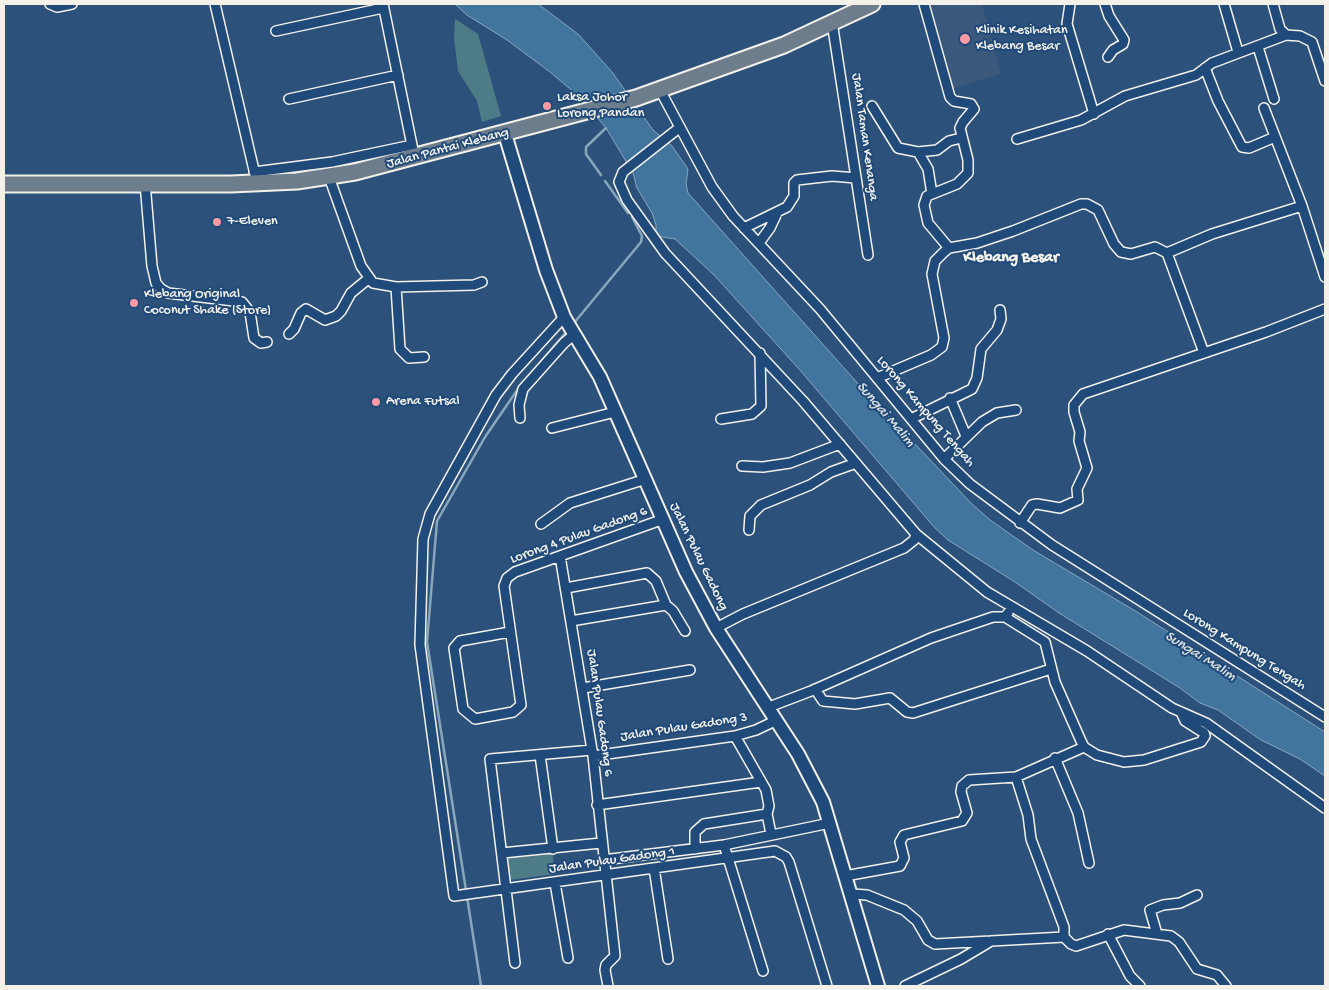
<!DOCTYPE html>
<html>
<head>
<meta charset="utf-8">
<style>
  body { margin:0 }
  #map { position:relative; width:1329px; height:990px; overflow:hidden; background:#2c517b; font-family:"Gochi Hand",sans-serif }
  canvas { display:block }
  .frame { position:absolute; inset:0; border:5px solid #f4f1e8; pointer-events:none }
</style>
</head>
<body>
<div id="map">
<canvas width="1329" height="990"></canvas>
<div class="frame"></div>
</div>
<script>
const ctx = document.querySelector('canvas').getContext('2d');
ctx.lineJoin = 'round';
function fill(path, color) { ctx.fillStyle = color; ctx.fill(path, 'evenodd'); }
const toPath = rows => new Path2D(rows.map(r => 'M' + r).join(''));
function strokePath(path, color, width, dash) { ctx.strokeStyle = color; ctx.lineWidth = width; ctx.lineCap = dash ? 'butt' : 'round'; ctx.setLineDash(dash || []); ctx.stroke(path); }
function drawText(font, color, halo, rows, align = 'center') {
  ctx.font = font + ' "Gochi Hand",sans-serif'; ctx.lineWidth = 4; ctx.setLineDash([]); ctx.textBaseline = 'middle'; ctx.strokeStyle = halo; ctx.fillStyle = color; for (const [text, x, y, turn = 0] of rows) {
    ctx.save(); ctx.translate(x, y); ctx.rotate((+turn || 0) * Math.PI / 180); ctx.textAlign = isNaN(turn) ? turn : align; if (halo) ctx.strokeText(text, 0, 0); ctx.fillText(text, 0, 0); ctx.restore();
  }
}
const built = toPath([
  [930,4,982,4,1001,74,951,89]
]);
const green = toPath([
  [455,19,478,34,501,116,482,122,477,101,458,71,454,38],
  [552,850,555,874,509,880,506,857]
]);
const water = toPath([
  [455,4,538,4,578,34,612,72,653,130,672,146,688,169,686,184,688,193,696,202,861,387,971,503,990,520,1033,550,1137,612,1325,732,1325,776,1300,759,1261,740,1218,710,1200,703,1180,688,1059,613,1015,582,948,540,934,527,799,369,714,275,675,239,656,236,656,225,652,213,637,188,633,173,606,128,581,98,550,72,507,40,467,15,455,4]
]);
const stream = toPath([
  [601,175,586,154,586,147,606,128],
  [605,181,628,213],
  [574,323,641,242,642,236,632,217],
  [527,378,567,331],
  [481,986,427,642,437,521,485,437,520,386]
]);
const minor = toPath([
  [50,4,57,7,72,4],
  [215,4,257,183],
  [383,4,413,150],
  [924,4,950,97,954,101,971,104,974,109,963,122,960,128,968,160,968,173,957,184,927,196,924,205,928,223,949,248],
  [1070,4,1067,24,1094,114],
  [1105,4,1109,16,1124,40,1123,44,1113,50,1108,57],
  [1224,4,1238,52],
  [1273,4,1280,29,1286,35],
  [832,22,868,255],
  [276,31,383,8],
  [1258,47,1274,99],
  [1205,68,1218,101,1242,147,1249,148,1275,137],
  [660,90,712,187,733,216,820,309,944,459,970,484,1052,545,1325,717],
  [289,99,398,75],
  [872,106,898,148,918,152,928,169,932,194],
  [1264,108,1302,206,1325,277],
  [679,128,623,172,619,182,627,200,665,253,803,401,916,534,987,592,1087,651,1172,708,1206,723,1325,808],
  [1017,139,1081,120,1125,96,1196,75,1212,63,1286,35,1300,36,1312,42,1325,81],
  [918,152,937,150,949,141,961,138],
  [254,172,332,162,412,145],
  [329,177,361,266,373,283,396,287,474,285,482,282],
  [145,183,152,266,156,283,161,289,168,293,242,302,250,312,254,338,261,343,267,342],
  [744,228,787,207,794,196,794,183,797,180,832,176,856,178],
  [759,243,770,228,777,213],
  [1167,253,1212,234,1302,206],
  [396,287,400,349,409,358,424,357],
  [564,317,512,374,496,395,430,514,423,539,420,645,454,896,775,851,786,857,789,862,827,986],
  [289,334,294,329,301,313,306,309,325,320,336,316,341,311,351,293,368,279],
  [877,378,931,355,942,347,944,338,932,274,935,261,944,252,949,248,977,243,1013,231,1081,204,1087,204,1098,210,1114,244,1121,252,1131,254,1155,247,1167,253,1204,353],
  [950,398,966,436],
  [520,418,519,405,523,389,564,343,571,337,577,336],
  [721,419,752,414,761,406,760,353],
  [911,419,972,389,977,378,981,349,997,330,1001,319,1000,310],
  [552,428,615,412],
  [944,459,982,422,997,413,1016,410],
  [742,466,763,467,790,463,840,444],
  [1020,523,1032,505,1037,504,1060,508,1078,500,1077,489,1087,468,1079,441,1080,432,1074,412,1074,405,1083,394,1266,332,1325,309],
  [541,524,570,503,646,479],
  [749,530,750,516,761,505,810,485,831,472,856,463],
  [560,556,593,756,615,956,606,965,605,970,608,986],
  [566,588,647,573,656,581,666,605],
  [1005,617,1045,642,1055,682,1081,741,1084,747,1097,755,1124,762,1144,760,1201,742,1205,736,1204,733,1185,721,1181,712],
  [571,621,666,605,673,611,685,631],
  [716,628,743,614,904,548,914,540,916,534],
  [510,632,460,641,454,648,463,709,475,719,513,712,521,705,504,586,507,578,515,572,661,520],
  [583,688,690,670],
  [815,689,823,701,855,704,890,698,907,712,913,713,1051,669],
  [769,707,811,691,931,638,993,617,1005,617,1008,613],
  [735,736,766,790,769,806,767,814,771,834],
  [540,755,553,849],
  [593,756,735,736,756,730,777,720],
  [1055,758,1078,813,1089,863],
  [1016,777,1028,815,1031,839,1064,927,1064,937],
  [597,805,761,782],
  [724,845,763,971],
  [695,849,695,832,704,824,767,814],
  [502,853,601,843],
  [603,860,724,845,830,823],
  [654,868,668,959],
  [845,876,900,866,904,858,900,842,904,835,962,821,967,813,961,792,962,786,969,780,1016,777,1084,747],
  [555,883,568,958],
  [851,894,867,895,904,910,917,921,928,940,935,944,991,941],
  [1108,934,1130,976,1140,986],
  [1157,934,1150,910,1163,905,1180,903,1197,895],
  [515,963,490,759,592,750],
  [905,986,961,959,991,941,1064,937,1071,944,1076,946,1124,930,1171,936,1179,942,1197,969,1217,975,1226,986]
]);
const secondary = toPath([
  [505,134,546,270,564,317,600,377,686,572,716,628,798,754,823,802,878,986]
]);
const trunk = toPath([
  [4,184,231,184,297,181,355,172,636,98,784,45,872,4]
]);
const markers = [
  [965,39,6,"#ff9aa2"],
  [547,106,5,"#ff9aa2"],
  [217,222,5,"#ff9aa2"],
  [134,303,5,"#ff9aa2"],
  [376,402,5,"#ff9aa2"]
];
const poiNames = [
  ["Klinik Kesihatan",976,31],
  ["Klebang Besar",976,47],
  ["Laksa Johor",557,98],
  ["Lorong Pandan",557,114],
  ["7-Eleven",227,222],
  ["Klebang Original",144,295],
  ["Coconut Shake (Store)",144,311],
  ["Arena Futsal",386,402]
];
const streetNames = [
  ["Jalan Taman Kenanga",864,137,82],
  ["Jalan Pantai Klebang",448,149,-15],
  ["Lorong Kampung Tengah",925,412,49],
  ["Lorong 4 Pulau Gadong 6",579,536,-20],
  ["Jalan Pulau Gadong",698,557,64],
  ["Lorong Kampung Tengah",1244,650,32],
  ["Jalan Pulau Gadong 6",599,713,82],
  ["Jalan Pulau Gadong 3",684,728,-9],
  ["Jalan Pulau Gadong 1",612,861,-8]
];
const waterNames = [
  ["Sungai Malim",885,415,49],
  ["Sungai Malim",1200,657,32]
];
const quarterNames = [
  ["Klebang Besar",1011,259]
];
fill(built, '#3b597c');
fill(green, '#4d7c87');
fill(water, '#41759e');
strokePath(water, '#89a7bc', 1);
strokePath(stream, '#89a7bc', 2.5);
strokePath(minor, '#f4f1e8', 12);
strokePath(secondary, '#f4f1e8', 16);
strokePath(trunk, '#f4f1e8', 19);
strokePath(minor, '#1f4a7a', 9);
strokePath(secondary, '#1f4a7a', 12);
strokePath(trunk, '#6d7d8c', 15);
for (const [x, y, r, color] of markers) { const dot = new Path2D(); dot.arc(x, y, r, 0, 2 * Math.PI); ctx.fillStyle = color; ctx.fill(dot); strokePath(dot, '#1f4a7a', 2); }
drawText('14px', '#f4f1e8', '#1f4a7a', poiNames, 'left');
drawText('14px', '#f4f1e8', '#1f4a7a', streetNames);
drawText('italic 15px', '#d9dedd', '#1f4a7a', waterNames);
drawText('bold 16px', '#f4f1e8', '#1f4a7a', quarterNames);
</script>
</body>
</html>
